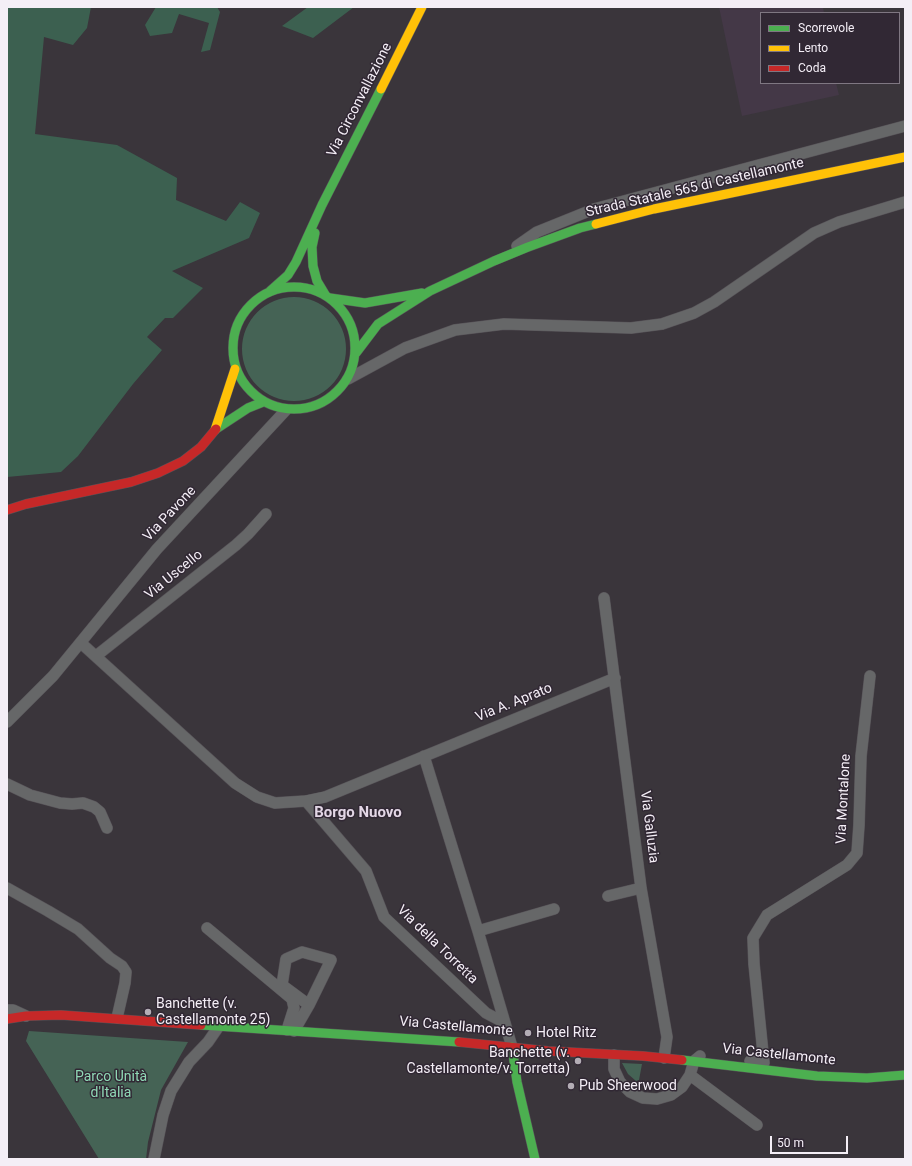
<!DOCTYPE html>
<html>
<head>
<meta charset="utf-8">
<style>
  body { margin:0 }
  #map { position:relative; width:912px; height:1166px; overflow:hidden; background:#3a353b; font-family:Roboto,sans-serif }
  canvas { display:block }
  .frame { position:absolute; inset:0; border:8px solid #f4eef6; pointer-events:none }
  .legend { position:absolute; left:760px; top:12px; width:140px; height:72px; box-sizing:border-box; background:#312834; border:1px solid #7f7782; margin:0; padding:5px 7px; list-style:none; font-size:12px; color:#f4eef6 }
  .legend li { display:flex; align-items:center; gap:8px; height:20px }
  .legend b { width:20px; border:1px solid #7f7782 }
  .scale { position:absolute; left:770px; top:1136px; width:78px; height:18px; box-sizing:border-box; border:2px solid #f4eef6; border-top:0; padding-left:5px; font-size:12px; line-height:14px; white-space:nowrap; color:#f4eef6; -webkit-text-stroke:3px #312834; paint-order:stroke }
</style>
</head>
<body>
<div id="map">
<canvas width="912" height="1166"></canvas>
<div class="frame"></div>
<ul class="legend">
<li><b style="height:5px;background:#4caf50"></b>Scorrevole</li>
<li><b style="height:5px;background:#ffc107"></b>Lento</li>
<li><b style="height:5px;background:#c62828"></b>Coda</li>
</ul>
<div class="scale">50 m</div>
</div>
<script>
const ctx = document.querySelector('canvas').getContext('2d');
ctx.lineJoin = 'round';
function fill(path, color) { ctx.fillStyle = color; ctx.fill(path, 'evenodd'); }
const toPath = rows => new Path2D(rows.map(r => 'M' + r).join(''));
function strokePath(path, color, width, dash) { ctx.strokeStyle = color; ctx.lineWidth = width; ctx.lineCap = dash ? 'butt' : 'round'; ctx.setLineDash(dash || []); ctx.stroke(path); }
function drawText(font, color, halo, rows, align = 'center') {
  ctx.font = font + ' Roboto,sans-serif'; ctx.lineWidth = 3; ctx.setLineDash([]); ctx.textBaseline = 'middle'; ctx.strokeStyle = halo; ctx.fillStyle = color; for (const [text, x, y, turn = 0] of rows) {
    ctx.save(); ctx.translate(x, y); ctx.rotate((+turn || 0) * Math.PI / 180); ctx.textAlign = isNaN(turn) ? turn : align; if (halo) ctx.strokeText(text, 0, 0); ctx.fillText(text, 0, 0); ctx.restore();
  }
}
const built = toPath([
  [719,7,823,7,824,13,761,13,761,83,836,83,839,95,742,116]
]);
const green = toPath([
  '242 349a52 52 0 1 1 104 0a52 52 0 1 1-104 0Z',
  [29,1031,188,1042,161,1090,148,1142,146,1159,99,1159,26,1041],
  [622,1063,642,1064,639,1080,636,1081,628,1074]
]);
const forest = toPath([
  [7,7,91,7,87,28,73,45,44,37,35,134,117,145,177,178,176,200,226,221,240,202,260,213,249,238,172,271,203,288,173,318,165,318,147,337,162,350,133,384,78,456,61,472,7,477],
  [156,7,217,7,220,12,210,50,201,52,209,23,179,14,172,33,150,36,145,25],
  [308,7,354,7,313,38,282,26]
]);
const street = toPath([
  [517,246,537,232,594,209,905,126],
  [348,379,405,348,455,330,504,324,631,328,662,324,694,313,714,302,814,233,839,222,905,202],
  [604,598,641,888,667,1037,664,1058],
  [81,643,235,783,257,797,275,803,306,801,325,797,615,678],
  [96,656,236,545,248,534,266,514],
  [7,722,53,676,157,549,286,410],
  [424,756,478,931,512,1047],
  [7,784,30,795,60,803,72,804,83,803,94,807,100,812,107,828],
  [306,801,366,871,384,917,486,1013,505,1023],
  [7,888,48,911,78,929,110,958,122,966,126,972,125,983,117,1018],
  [608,896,641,888],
  [207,928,292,999,294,1008,287,1030],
  [478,931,554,909],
  [7,1010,13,1010,26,1016],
  [294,1031,309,1005,331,960,302,952,286,959,282,985,309,1005],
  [614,1055,614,1069,620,1082,630,1092,643,1098,657,1099,671,1095,682,1087,690,1075,694,1061,700,1056],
  [750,1061,764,1063,754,964,753,938,767,915,847,865,857,853,859,825,861,756,870,676],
  [690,1075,757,1125],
  [154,1159,163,1115,171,1091,189,1062,208,1042,219,1026]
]);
const fast = toPath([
  [315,233,312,247,313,266,317,281,326,296],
  '233 348a61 61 0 1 1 122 0a61 61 0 1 1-122 0Z',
  [270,291,288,275,296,262,322,205,381,89],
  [330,298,365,303,422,293],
  [356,353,378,324,430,291,494,261,528,247,580,228,596,224],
  [216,429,248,408,263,402],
  [201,1025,459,1042],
  [512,1047,517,1082,535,1159],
  [682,1060,817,1076,867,1078,905,1075]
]);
const slow = toPath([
  [381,89,422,7],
  [596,224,654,209,905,157],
  [215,430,235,369]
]);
const jam = toPath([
  [7,510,26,504,131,482,158,473,183,461,201,447,216,429],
  [7,1019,26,1016,61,1015,201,1025],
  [459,1042,548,1051,643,1056,682,1060]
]);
const markers = [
  [148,1012,4,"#b3adb5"],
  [528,1033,4,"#b3adb5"],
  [578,1061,4,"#b3adb5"],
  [571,1086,4,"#b3adb5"]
];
const streetNames = [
  ["Via Circonvallazione",360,100,-63],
  ["Strada Statale 565 di Castellamonte",695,188,-13],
  ["Via Pavone",170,514,-47],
  ["Via Uscello",174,575,-39],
  ["Via A. Aprato",514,703,-22],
  ["Via Montalone",844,799,-87],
  ["Via Galluzia",649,827,83],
  ["Via della Torretta",437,945,44],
  ["Via Castellamonte",456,1027,5],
  ["Via Castellamonte",779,1055,6]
];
const poiNames = [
  ["Banchette (v.",156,1004],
  ["Castellamonte 25)",156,1020],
  ["Hotel Ritz",536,1033],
  ["Banchette (v.",570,1053,"right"],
  ["Castellamonte/v. Torretta)",570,1069,"right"],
  ["Pub Sheerwood",579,1086]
];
const parkNames = [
  ["Parco Unità",111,1077],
  ["d'Italia",111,1093]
];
const neighbourhoodNames = [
  ["Borgo Nuovo",358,813]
];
fill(built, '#443847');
fill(green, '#456355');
fill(forest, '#3c6050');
strokePath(street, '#575358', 12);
strokePath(fast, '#575358', 10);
strokePath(slow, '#575358', 10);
strokePath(jam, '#575358', 10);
strokePath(street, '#666768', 11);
strokePath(fast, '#4caf50', 9);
strokePath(slow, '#ffc107', 9);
strokePath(jam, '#c62828', 9);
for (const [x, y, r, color] of markers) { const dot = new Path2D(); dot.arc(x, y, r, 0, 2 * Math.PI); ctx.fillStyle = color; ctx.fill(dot); strokePath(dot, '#312834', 1.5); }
drawText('14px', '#f4eef6', '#312834', streetNames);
drawText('14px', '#f4eef6', '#312834', poiNames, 'left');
drawText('14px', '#90d9b6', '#312834', parkNames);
drawText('bold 15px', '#e3d7e6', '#312834', neighbourhoodNames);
</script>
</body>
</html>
